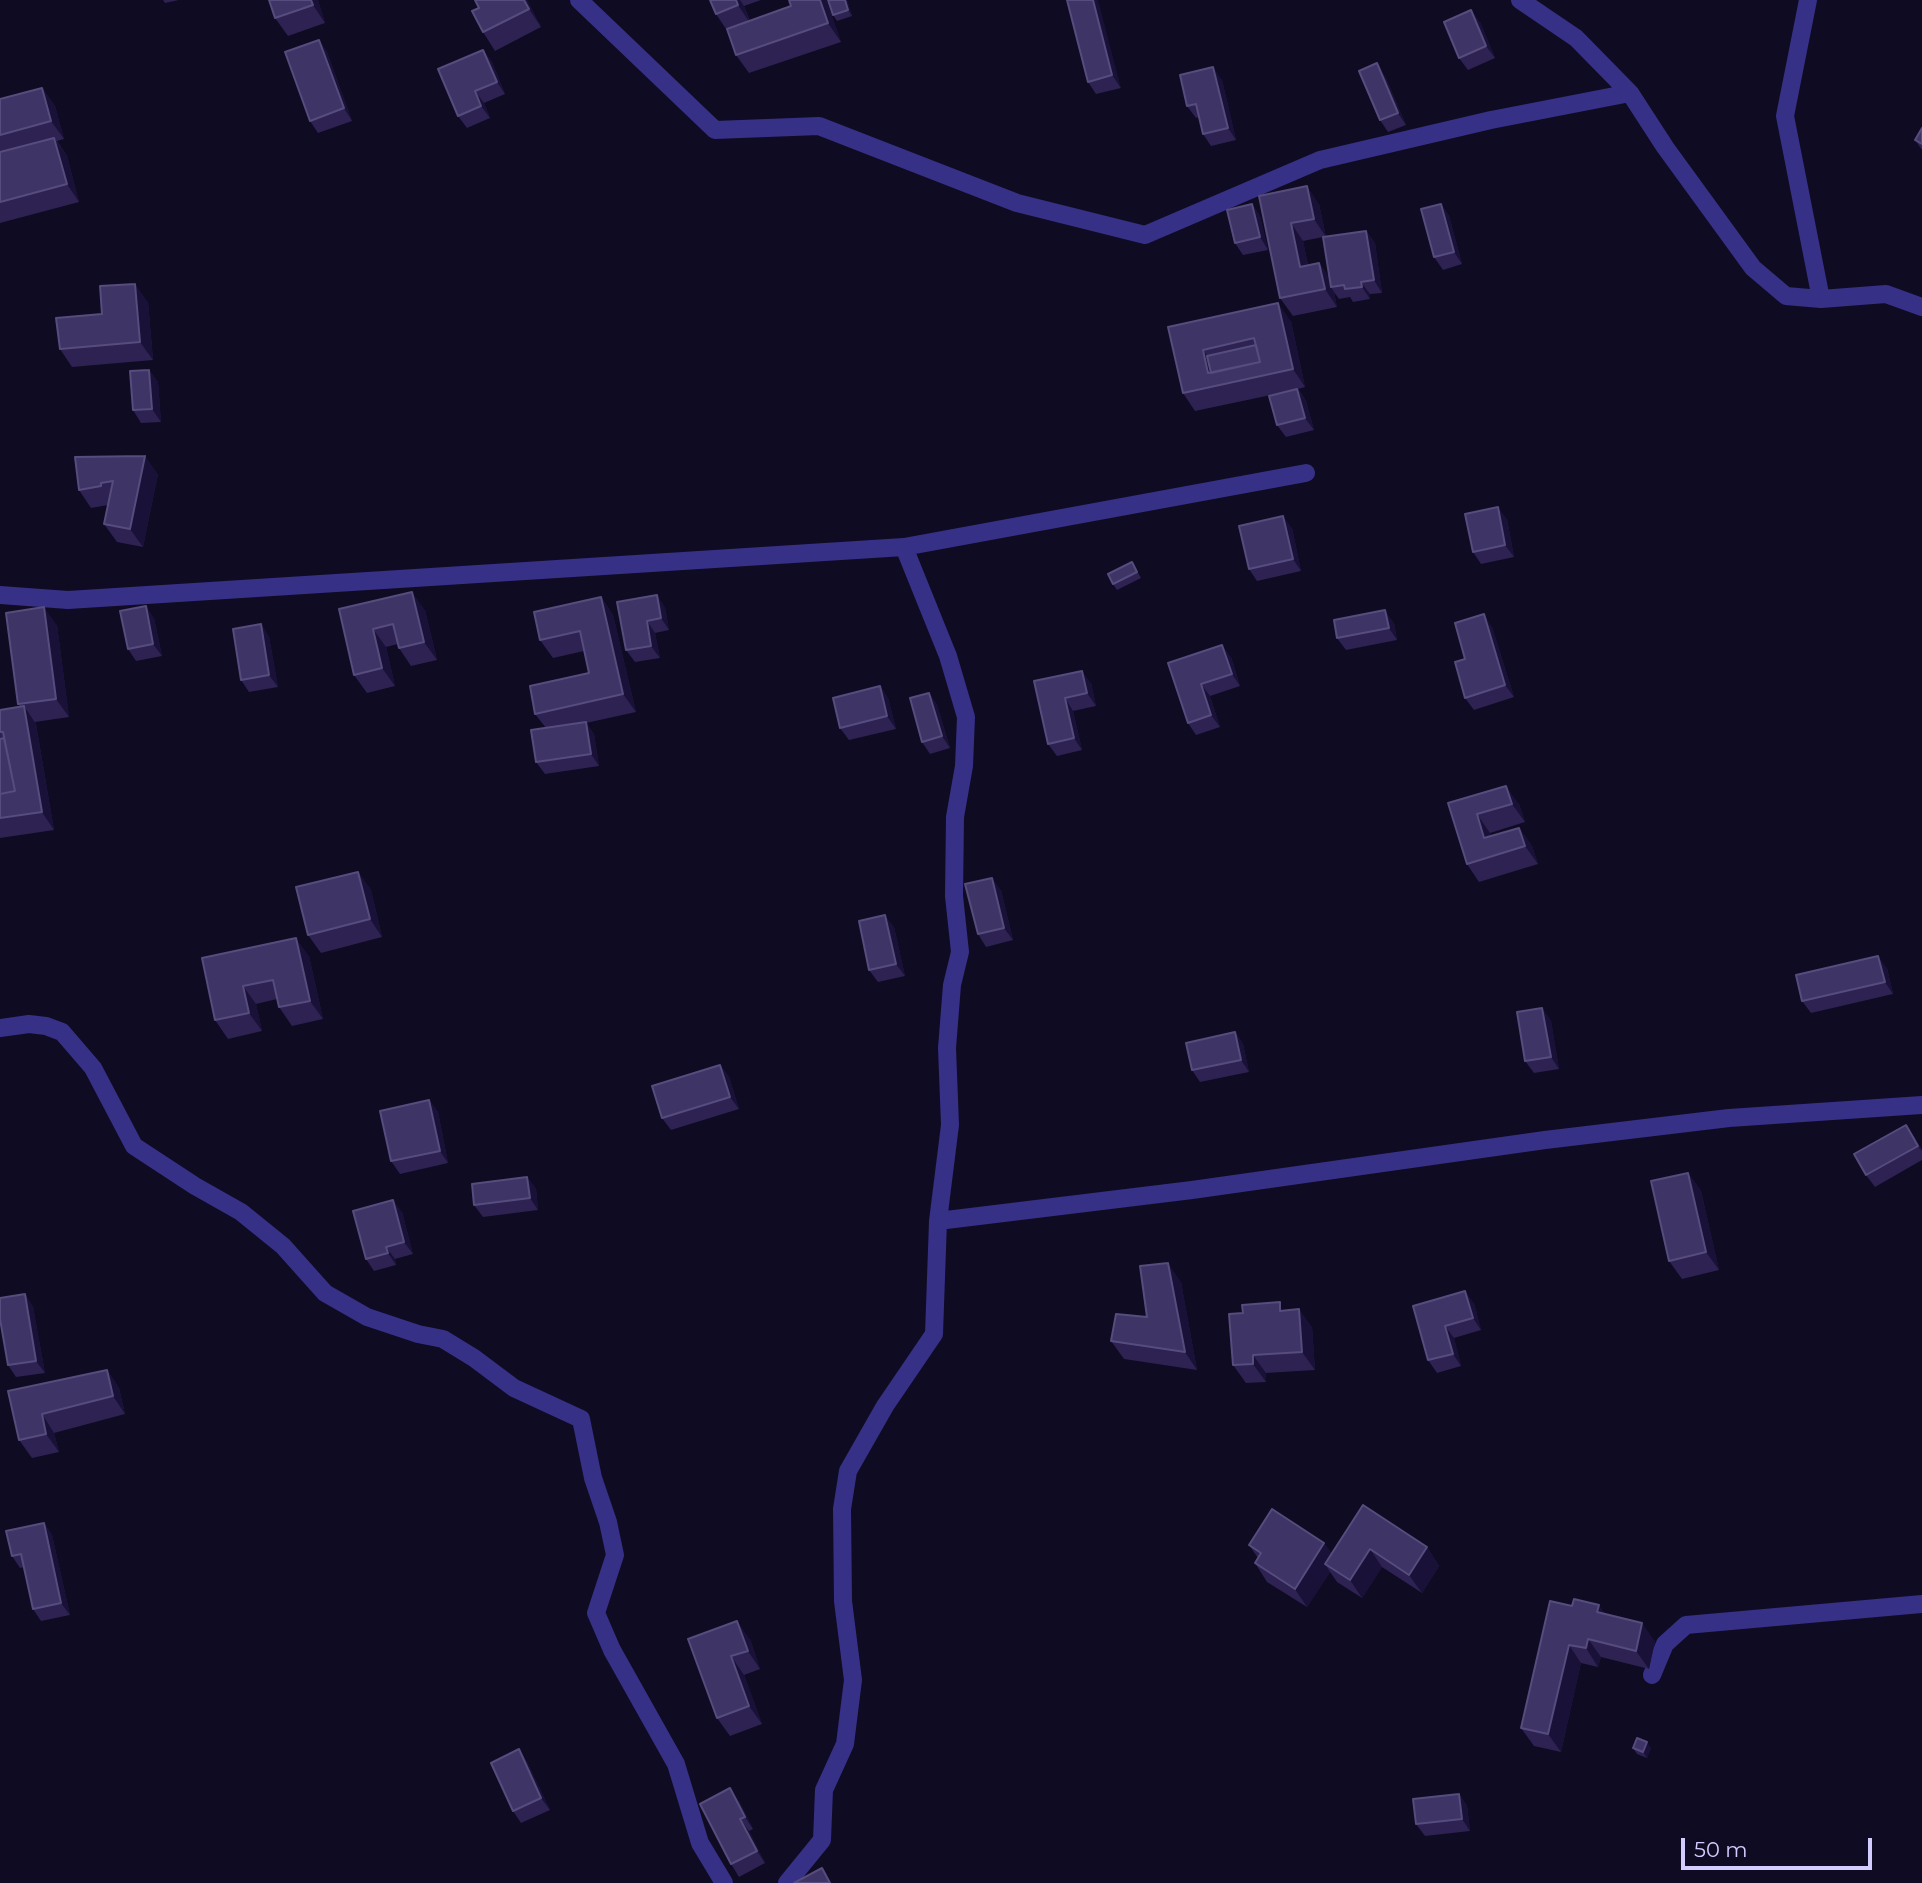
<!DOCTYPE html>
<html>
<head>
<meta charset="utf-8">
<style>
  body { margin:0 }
  #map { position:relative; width:1922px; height:1883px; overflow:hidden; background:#0f0b22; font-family:Montserrat,sans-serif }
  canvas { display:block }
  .scale { position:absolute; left:1681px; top:1838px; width:191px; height:32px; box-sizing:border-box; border:4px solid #d3ccff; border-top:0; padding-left:9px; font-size:21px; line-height:24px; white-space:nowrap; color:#d3ccff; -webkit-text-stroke:5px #0f0b22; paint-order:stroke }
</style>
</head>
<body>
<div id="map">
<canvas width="1922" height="1883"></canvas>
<div class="scale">50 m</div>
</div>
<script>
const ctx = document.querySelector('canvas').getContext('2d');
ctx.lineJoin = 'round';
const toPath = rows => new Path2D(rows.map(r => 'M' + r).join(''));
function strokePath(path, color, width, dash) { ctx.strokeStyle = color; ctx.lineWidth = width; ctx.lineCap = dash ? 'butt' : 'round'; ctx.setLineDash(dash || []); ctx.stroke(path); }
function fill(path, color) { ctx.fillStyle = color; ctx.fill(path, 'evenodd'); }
const street = toPath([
  [579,0,715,130,819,126,1017,203,1145,235,1320,160,1491,120,1630,93],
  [1520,0,1576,38,1630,93,1665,147,1753,268,1786,296,1821,299,1886,294,1922,307],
  [1808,0,1785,116,1821,299],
  [0,595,68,600,904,547,1306,473],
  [0,1028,29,1024,46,1026,62,1032,93,1068,134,1146,195,1186,241,1212,283,1246,325,1293,367,1317,418,1334,443,1339,474,1358,514,1388,581,1419,593,1478,608,1522,615,1555,596,1613,612,1650,676,1764,700,1843,724,1883],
  [938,1221,1192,1190,1545,1140,1729,1118,1922,1105],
  [1652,1675,1665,1644,1686,1625,1922,1604],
  [787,1883,822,1840,824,1790,845,1744,853,1680,843,1601,842,1509,848,1471,885,1406,934,1334,938,1221,950,1125,947,1048,952,985,960,952,954,896,955,817,964,766,966,717,948,656,904,547]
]);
const wall = toPath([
  [163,0,179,0,165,3],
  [269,0,318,0,325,23,288,36,275,18],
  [527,0,541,27,495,51,483,32,479,8],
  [710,0,761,0,744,6,750,21,791,6,789,0,826,0,841,42,749,73,736,55,728,32,716,14],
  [828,0,847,0,852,16,837,21,833,15],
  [1067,0,1121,88,1096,94,1088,82],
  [1480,22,1495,58,1468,70,1459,58],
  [319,40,327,52,352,121,318,133,310,121],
  [483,50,492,62,505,94,484,103,490,118,467,128,458,116],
  [1385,76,1406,125,1388,132,1380,120],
  [1222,80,1236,140,1211,146,1203,134,1199,117,1196,118,1187,106],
  [42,88,55,106,64,139,57,141,67,156,79,202,0,223,0,99],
  [1922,128,1922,150,1915,140],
  [1259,196,1319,204,1326,237,1366,231,1375,243,1382,293,1370,294,1370,299,1353,302,1350,297,1339,299,1334,292,1337,307,1293,316,1280,298],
  [1323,237,1329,277,1319,263,1308,265,1303,241],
  [1252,204,1260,216,1268,250,1243,255,1235,243],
  [1441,204,1449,216,1462,264,1443,270,1434,257],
  [148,302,153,360,72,367,60,349,102,314],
  [1291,321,1305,387,1298,389,1306,401,1314,430,1286,437,1277,425,1290,391,1195,411,1183,393,1168,327],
  [149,370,158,382,161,422,141,423,133,410],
  [75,457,158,474,143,547,117,542,104,524,108,505,91,508,79,490],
  [1507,519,1514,557,1481,564,1473,552],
  [1292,528,1301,571,1257,581,1249,569],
  [1132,562,1141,578,1117,590,1113,584],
  [601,597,613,615,636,712,586,723,594,734,599,766,545,774,536,762,546,728,535,714,589,673,584,651,553,658,540,640],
  [617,602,665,607,669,630,655,633,660,658,635,662,626,650],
  [339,609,425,610,437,660,411,666,399,648,398,644,386,647,395,686,367,693,354,675],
  [154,618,162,656,136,661,128,649],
  [1394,623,1397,640,1346,650,1337,638],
  [261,624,269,637,278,687,249,692,241,680],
  [57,625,69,717,35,722,36,724,54,830,0,838,0,710,20,707,18,704],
  [1492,627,1514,697,1474,710,1465,698,1465,659],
  [1231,657,1240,686,1210,696,1220,727,1196,735,1188,723,1168,663],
  [1034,681,1091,683,1096,706,1073,711,1082,750,1057,756,1048,744],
  [880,686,888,698,896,729,849,740,840,728],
  [929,693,937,705,950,748,930,754,922,742],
  [1448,803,1519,804,1525,822,1490,833,1491,837,1519,828,1532,846,1538,864,1479,882,1467,864],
  [358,872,371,890,382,937,321,953,308,935],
  [1001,890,1013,940,986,947,978,934],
  [894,927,905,976,878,982,869,970],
  [309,956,323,1019,292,1026,279,1007,277,999,256,1004,262,1031,228,1039,215,1020,202,958],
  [1887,968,1893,994,1811,1013,1802,1001],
  [1542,1008,1551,1021,1559,1069,1534,1073,1525,1061],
  [1235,1032,1243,1044,1249,1072,1200,1082,1192,1070],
  [720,1065,729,1077,739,1109,671,1130,662,1118],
  [429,1100,438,1112,448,1163,400,1174,391,1161],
  [1906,1125,1922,1150,1922,1160,1875,1187,1866,1175],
  [1688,1173,1701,1191,1719,1270,1682,1279,1669,1261],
  [527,1177,536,1189,538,1210,483,1217,474,1205],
  [402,1212,413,1254,395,1259,396,1265,374,1271,366,1259],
  [1181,1282,1197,1370,1124,1359,1111,1341,1147,1317],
  [25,1294,33,1307,45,1373,16,1377,8,1365],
  [1474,1303,1481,1330,1454,1338,1461,1366,1437,1373,1428,1360,1413,1306],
  [1285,1310,1312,1327,1315,1370,1266,1373,1266,1382,1246,1383,1233,1365],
  [107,1370,119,1388,125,1414,54,1433,59,1452,32,1458,19,1440,8,1391],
  [1363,1505,1427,1547,1439,1566,1422,1593,1382,1567,1362,1598,1337,1582,1330,1572,1307,1607,1267,1582,1255,1563,1258,1558,1249,1545,1324,1543,1331,1553],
  [44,1523,52,1535,70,1615,41,1621,33,1609,24,1567,20,1568,12,1556],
  [1550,1601,1606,1614,1655,1641,1649,1669,1601,1657,1598,1667,1581,1663,1561,1752,1534,1746,1521,1728],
  [688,1639,750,1639,760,1669,744,1675,762,1724,730,1736,717,1718],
  [1633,1748,1651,1748,1647,1758,1637,1754],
  [519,1749,527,1762,550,1810,521,1823,513,1811],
  [1459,1794,1467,1806,1470,1831,1425,1836,1416,1824],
  [739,1801,753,1829,749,1831,765,1863,739,1877,731,1864]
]);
const shadedWall = toPath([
  [311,0,318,0,325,23,313,5],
  [524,0,527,0,541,27,529,9],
  [736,0,740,0,744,6,750,23,738,5],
  [820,0,826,0,841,42,828,23],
  [845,0,847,0,852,16,848,10],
  [1093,0,1098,0,1121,88,1112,75],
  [1471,10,1480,22,1495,58,1486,46],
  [319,40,327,52,352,121,344,108],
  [483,50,492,62,505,94,497,82],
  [1377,63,1385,76,1406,125,1398,113],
  [1213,67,1222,80,1236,140,1228,128],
  [42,88,55,106,64,139,51,121],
  [475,91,484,103,490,118,481,106],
  [54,138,67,156,79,202,67,184],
  [1307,186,1319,204,1326,237,1314,219],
  [1252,204,1260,216,1268,250,1260,237],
  [1441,204,1449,216,1462,264,1454,252],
  [1291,223,1303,241,1312,285,1300,267],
  [1366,231,1375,243,1382,293,1374,280],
  [1319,263,1332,281,1331,287,1334,292,1337,307,1325,289],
  [1361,282,1370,294,1370,299,1362,287],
  [135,284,148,302,153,360,140,342],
  [1278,303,1291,321,1305,387,1293,369],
  [1203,350,1216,368,1213,379,1208,373],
  [149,370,158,382,161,422,152,409],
  [1297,389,1306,401,1314,430,1305,418],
  [145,456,158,474,143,547,130,529],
  [1498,507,1507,519,1514,557,1505,545],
  [1283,516,1292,528,1301,571,1293,559],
  [412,592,425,610,437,660,424,642],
  [657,595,665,607,669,630,661,618],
  [601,597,613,615,636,712,623,694],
  [146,606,154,618,162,656,153,644],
  [44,607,57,625,69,717,56,699],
  [1385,610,1394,623,1397,640,1389,628],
  [1484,614,1492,627,1514,697,1505,685],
  [647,621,655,633,660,658,651,646],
  [261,624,269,637,278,687,269,675],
  [373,629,386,647,395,686,382,668],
  [1222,645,1231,657,1240,686,1232,674],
  [1082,671,1091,683,1096,706,1087,693],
  [1201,684,1210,696,1220,727,1211,715],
  [880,686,888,698,896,729,887,716],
  [929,693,937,705,950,748,942,736],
  [1065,698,1073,711,1082,750,1074,738],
  [24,706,36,724,54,830,42,812],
  [586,722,594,734,599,766,591,754],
  [1506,786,1519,804,1525,822,1512,804],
  [1477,814,1490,833,1497,857,1484,838],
  [1519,828,1532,846,1538,864,1525,846],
  [358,872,371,890,382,937,370,919],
  [992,878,1001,890,1013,940,1004,928],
  [885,915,894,927,905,976,896,964],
  [296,938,309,956,323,1019,310,1001],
  [1878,956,1887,968,1893,994,1885,982],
  [243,986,256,1004,262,1031,249,1013],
  [1542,1008,1551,1021,1559,1069,1551,1057],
  [1235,1032,1243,1044,1249,1072,1241,1060],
  [720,1065,729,1077,739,1109,730,1097],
  [429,1100,438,1112,448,1163,440,1151],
  [1906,1125,1915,1137,1922,1152,1918,1146],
  [1688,1173,1701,1191,1719,1270,1706,1252],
  [527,1177,536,1189,538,1210,530,1198],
  [393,1200,402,1212,413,1254,404,1242],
  [386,1247,395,1259,396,1265,388,1253],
  [1168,1263,1181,1282,1197,1370,1185,1352],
  [1465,1291,1474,1303,1481,1330,1473,1318],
  [25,1294,33,1307,45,1373,36,1361],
  [1299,1309,1312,1327,1315,1370,1302,1352],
  [1445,1326,1454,1338,1461,1366,1453,1354],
  [1253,1355,1266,1373,1266,1382,1253,1364],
  [107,1370,119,1388,125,1414,113,1396],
  [42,1414,54,1433,59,1452,46,1434],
  [44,1523,52,1535,70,1615,61,1603],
  [1324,1543,1337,1561,1325,1564,1330,1572,1307,1607,1295,1589],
  [1427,1547,1439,1566,1422,1593,1409,1575],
  [1370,1549,1382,1567,1362,1598,1350,1580],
  [1599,1605,1612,1623,1597,1612],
  [737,1621,750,1639,760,1669,748,1651],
  [1642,1623,1655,1641,1649,1669,1636,1651],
  [1588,1639,1601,1657,1598,1667,1586,1648],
  [1569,1645,1581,1663,1561,1752,1548,1734],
  [731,1656,744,1675,762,1724,749,1706],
  [1647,1742,1651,1748,1647,1758,1643,1752],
  [519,1749,527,1762,550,1810,541,1798],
  [730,1788,739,1801,753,1829,745,1817],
  [1459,1794,1467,1806,1470,1831,1462,1819],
  [740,1819,749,1831,765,1863,757,1851]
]);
const building = toPath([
  [269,0,311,0,313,5,275,18,269,0],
  [475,0,524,0,529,9,483,32,472,11,479,8,475,0],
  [710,0,736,0,738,5,716,14,710,0],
  [789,0,820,0,828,23,736,55,727,29,791,6,789,0],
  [828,0,845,0,848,10,833,15,828,0],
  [1067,0,1093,0,1112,75,1088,82,1067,0],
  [1471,10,1486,46,1459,58,1444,22,1471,10],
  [319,40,344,108,310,121,285,52,319,40],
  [483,50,497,82,475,91,481,106,458,116,438,69,483,50],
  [1377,63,1398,113,1380,120,1359,71,1377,63],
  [1213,67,1228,128,1203,134,1196,104,1187,106,1180,75,1213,67],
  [42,88,51,121,0,135,0,99,42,88],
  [1922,128,1922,144,1915,140,1922,128],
  [54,138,67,184,0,202,0,152,54,138],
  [1307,186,1314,219,1291,223,1300,267,1319,263,1325,289,1280,298,1259,196,1307,186],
  [1252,204,1260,237,1235,243,1227,210,1252,204],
  [1441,204,1454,252,1434,257,1421,209,1441,204],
  [1366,231,1374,280,1361,282,1362,287,1345,289,1344,285,1331,287,1323,237,1366,231],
  [135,284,140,342,60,349,56,318,102,314,100,286,135,284],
  [1278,303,1293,369,1183,393,1168,327,1278,303],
  [1254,338,1260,362,1208,373,1203,350,1254,338],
  [1256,345,1260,362,1211,373,1207,356,1256,345],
  [149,370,152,409,133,410,130,371,149,370],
  [1297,389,1305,418,1277,425,1269,396,1297,389],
  [145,456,130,529,104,524,113,481,101,483,101,486,79,490,75,457,145,456],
  [1498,507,1505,545,1473,552,1465,514,1498,507],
  [1283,516,1293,559,1249,569,1239,526,1283,516],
  [1132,562,1137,572,1113,584,1108,574,1132,562],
  [412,592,424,642,399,648,393,624,373,629,382,668,354,675,339,609,412,592],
  [657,595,661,618,647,621,651,646,626,650,617,602,657,595],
  [601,597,623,694,535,714,530,686,589,673,580,631,540,640,534,612,601,597],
  [146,606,153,644,128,649,120,611,146,606],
  [44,607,56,699,18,704,6,613,44,607],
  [1385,610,1389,628,1337,638,1334,620,1385,610],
  [1484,614,1505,685,1465,698,1455,662,1465,659,1455,623,1484,614],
  [261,624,269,675,241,680,233,629,261,624],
  [1222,645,1232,674,1201,684,1211,715,1188,723,1168,663,1222,645],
  [1082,671,1087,693,1065,698,1074,738,1048,744,1034,681,1082,671],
  [880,686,887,716,840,728,833,698,880,686],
  [929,693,942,736,922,742,910,698,929,693],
  [24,706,42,812,0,818,0,794,15,791,3,732,0,732,0,710,24,706],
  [586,722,591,754,536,762,531,730,586,722],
  [4,738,15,791,0,794,0,739,4,738],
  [1506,786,1512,804,1477,814,1484,838,1519,828,1525,846,1467,864,1448,803,1506,786],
  [358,872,370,919,308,935,296,887,358,872],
  [992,878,1004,928,978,934,965,884,992,878],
  [885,915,896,964,869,970,859,921,885,915],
  [296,938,310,1001,279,1007,273,980,243,986,249,1013,215,1020,202,958,296,938],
  [1878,956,1885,982,1802,1001,1796,975,1878,956],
  [1542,1008,1551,1057,1525,1061,1517,1012,1542,1008],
  [1235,1032,1241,1060,1192,1070,1186,1043,1235,1032],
  [720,1065,730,1097,662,1118,652,1086,720,1065],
  [429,1100,440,1151,391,1161,380,1111,429,1100],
  [1906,1125,1918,1146,1866,1175,1854,1154,1906,1125],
  [1688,1173,1706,1252,1669,1261,1651,1181,1688,1173],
  [527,1177,530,1198,474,1205,472,1184,527,1177],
  [393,1200,404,1242,386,1247,388,1253,366,1259,353,1211,393,1200],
  [1168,1263,1185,1352,1111,1341,1116,1314,1147,1317,1140,1266,1168,1263],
  [1465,1291,1473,1318,1445,1326,1453,1354,1428,1360,1413,1306,1465,1291],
  [25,1294,36,1361,8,1365,0,1319,0,1298,25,1294],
  [1280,1302,1280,1311,1299,1309,1302,1352,1253,1355,1253,1364,1233,1365,1229,1314,1243,1313,1242,1305,1280,1302],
  [107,1370,113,1396,42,1414,46,1434,19,1440,8,1391,107,1370],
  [1363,1505,1427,1547,1409,1575,1370,1549,1350,1580,1325,1564,1363,1505],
  [1272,1509,1324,1543,1295,1589,1255,1563,1261,1553,1249,1545,1272,1509],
  [44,1523,61,1603,33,1609,21,1554,12,1556,6,1531,44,1523],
  [1574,1599,1599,1605,1597,1612,1642,1623,1636,1651,1588,1639,1586,1648,1569,1645,1548,1734,1521,1728,1550,1601,1572,1606,1574,1599],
  [737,1621,748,1651,731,1656,749,1706,717,1718,688,1639,737,1621],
  [1637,1738,1647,1742,1643,1752,1633,1748,1637,1738],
  [519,1749,541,1798,513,1811,491,1763,519,1749],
  [730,1788,745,1817,740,1819,757,1851,731,1864,700,1804,730,1788],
  [1459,1794,1462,1819,1416,1824,1413,1799,1459,1794],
  [822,1868,830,1883,794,1883,822,1868]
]);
strokePath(street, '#363086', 18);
fill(wall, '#2d2252');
fill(shadedWall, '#191137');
fill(building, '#3e3465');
strokePath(building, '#564c7d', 2);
</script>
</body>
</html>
